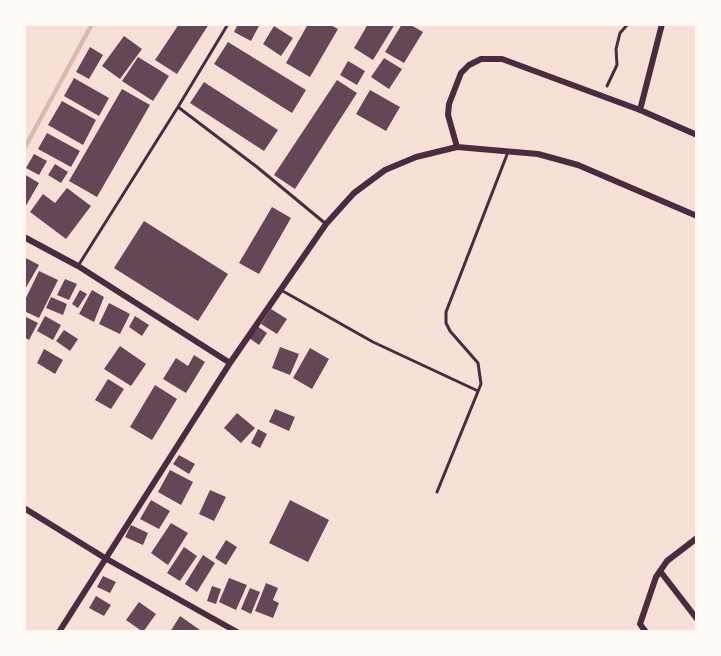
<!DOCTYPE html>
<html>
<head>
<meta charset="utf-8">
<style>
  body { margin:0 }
  #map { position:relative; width:721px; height:656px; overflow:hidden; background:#f7e1d7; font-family:"Space Grotesk",sans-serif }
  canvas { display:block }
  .frame { position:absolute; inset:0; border:26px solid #fffaf5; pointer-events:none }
</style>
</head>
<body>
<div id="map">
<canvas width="721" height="656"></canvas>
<div class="frame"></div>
</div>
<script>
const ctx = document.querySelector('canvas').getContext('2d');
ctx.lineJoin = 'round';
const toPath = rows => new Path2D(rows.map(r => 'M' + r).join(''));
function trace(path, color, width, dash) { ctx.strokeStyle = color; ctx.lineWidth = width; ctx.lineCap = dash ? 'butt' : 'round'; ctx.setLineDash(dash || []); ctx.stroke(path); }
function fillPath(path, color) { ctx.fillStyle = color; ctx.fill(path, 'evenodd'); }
const stream = toPath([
  [24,149,92,24]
]);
const building = toPath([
  [179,24,209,24,177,74,155,60],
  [238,24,260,24,251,41,234,32],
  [308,24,329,24,338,29,310,77,286,63],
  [368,24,395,24,373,60,354,48],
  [402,24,409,24,423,32,404,63,385,52],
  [274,26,293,38,281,56,263,44],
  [124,36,142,49,120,79,102,66],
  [228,42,306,90,292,113,214,64],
  [90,47,103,55,89,79,76,72],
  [138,57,169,76,153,101,122,81],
  [384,58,402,69,389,89,371,77],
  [348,61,365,71,357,85,340,75],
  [74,78,109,98,99,116,64,96],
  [337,80,357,93,295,189,274,175],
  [204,82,278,130,264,151,190,103],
  [122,89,150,105,97,197,69,181],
  [370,90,400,107,386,131,356,114],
  [62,101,96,120,83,145,48,125],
  [47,133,80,151,71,167,38,149],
  [34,154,47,161,39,175,26,168],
  [55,164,68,172,61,183,48,175],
  [24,174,39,183,24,209],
  [67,188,91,206,66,239,30,212,43,194,55,203],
  [272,207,291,218,259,274,239,263],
  [144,221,228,274,198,321,114,268],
  [24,257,39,265,24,291],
  [39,271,58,280,39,318,24,311,24,302],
  [65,279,77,284,69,300,57,295],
  [80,290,87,294,78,308,72,304],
  [92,290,104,297,94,322,79,314],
  [51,297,67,304,63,315,46,308],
  [109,303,130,314,120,334,99,324],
  [271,309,287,319,277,334,261,324],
  [24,316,38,323,29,340,24,337],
  [45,316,61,325,53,340,37,331],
  [135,316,149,325,142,336,129,327],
  [257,326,267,333,259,345,249,338],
  [64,330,78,339,70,351,56,341],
  [120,346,146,364,131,386,104,369],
  [280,347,299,354,290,375,272,368],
  [310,348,329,359,312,389,293,378],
  [44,349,63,360,55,374,37,363],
  [194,355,205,362,186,393,163,379,176,358,188,366],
  [108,379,124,389,111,409,95,400],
  [155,385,177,399,152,440,130,427],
  [275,409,295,417,289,431,269,422],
  [237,413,255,428,241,443,224,428],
  [258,429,267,434,260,448,251,443],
  [179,455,195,464,189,474,173,464],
  [170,470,193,482,181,505,158,492],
  [210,490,226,497,214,521,199,514],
  [151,500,170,511,159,529,140,519],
  [290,500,329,520,308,562,269,543],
  [171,523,188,533,168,565,151,553],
  [131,525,148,533,143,545,125,537],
  [226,540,237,547,226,565,215,558],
  [184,547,197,556,180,581,167,573],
  [203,555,215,563,197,592,185,584],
  [103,576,116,582,110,593,97,587],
  [229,578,247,585,236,610,219,602],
  [266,583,278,588,273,600,279,603,273,618,255,611],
  [212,586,221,589,216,604,207,601],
  [250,588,260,592,251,614,241,609],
  [96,596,111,605,104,616,89,608],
  [139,602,156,614,143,632,126,620],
  [180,616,200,630,199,632,170,632]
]);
const path = toPath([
  [607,86,617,65,616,49,620,33,628,24]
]);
const service = toPath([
  [178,107,228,24],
  [78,266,178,107,257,167,326,224],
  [281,290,373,342,478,391],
  [437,492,481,384,478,363,450,331,446,323,446,312,508,152]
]);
const minor = toPath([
  [640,110,662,24],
  [457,147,448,115,449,104,461,73,469,65,481,59,502,59,640,110,697,135],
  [24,237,78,266,230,363],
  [24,508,105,558,237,632],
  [660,571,697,619],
  [59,632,230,363,326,224,354,193,385,170,416,157,457,147,538,154,578,165,697,216],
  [646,632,640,624,656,577,667,561,697,538]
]);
trace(stream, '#dcb8b0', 4.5);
fillPath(building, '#644757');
trace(path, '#4a2c40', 3);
trace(service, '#4a2c40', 3);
trace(minor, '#4a2c40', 6);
</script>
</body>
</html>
